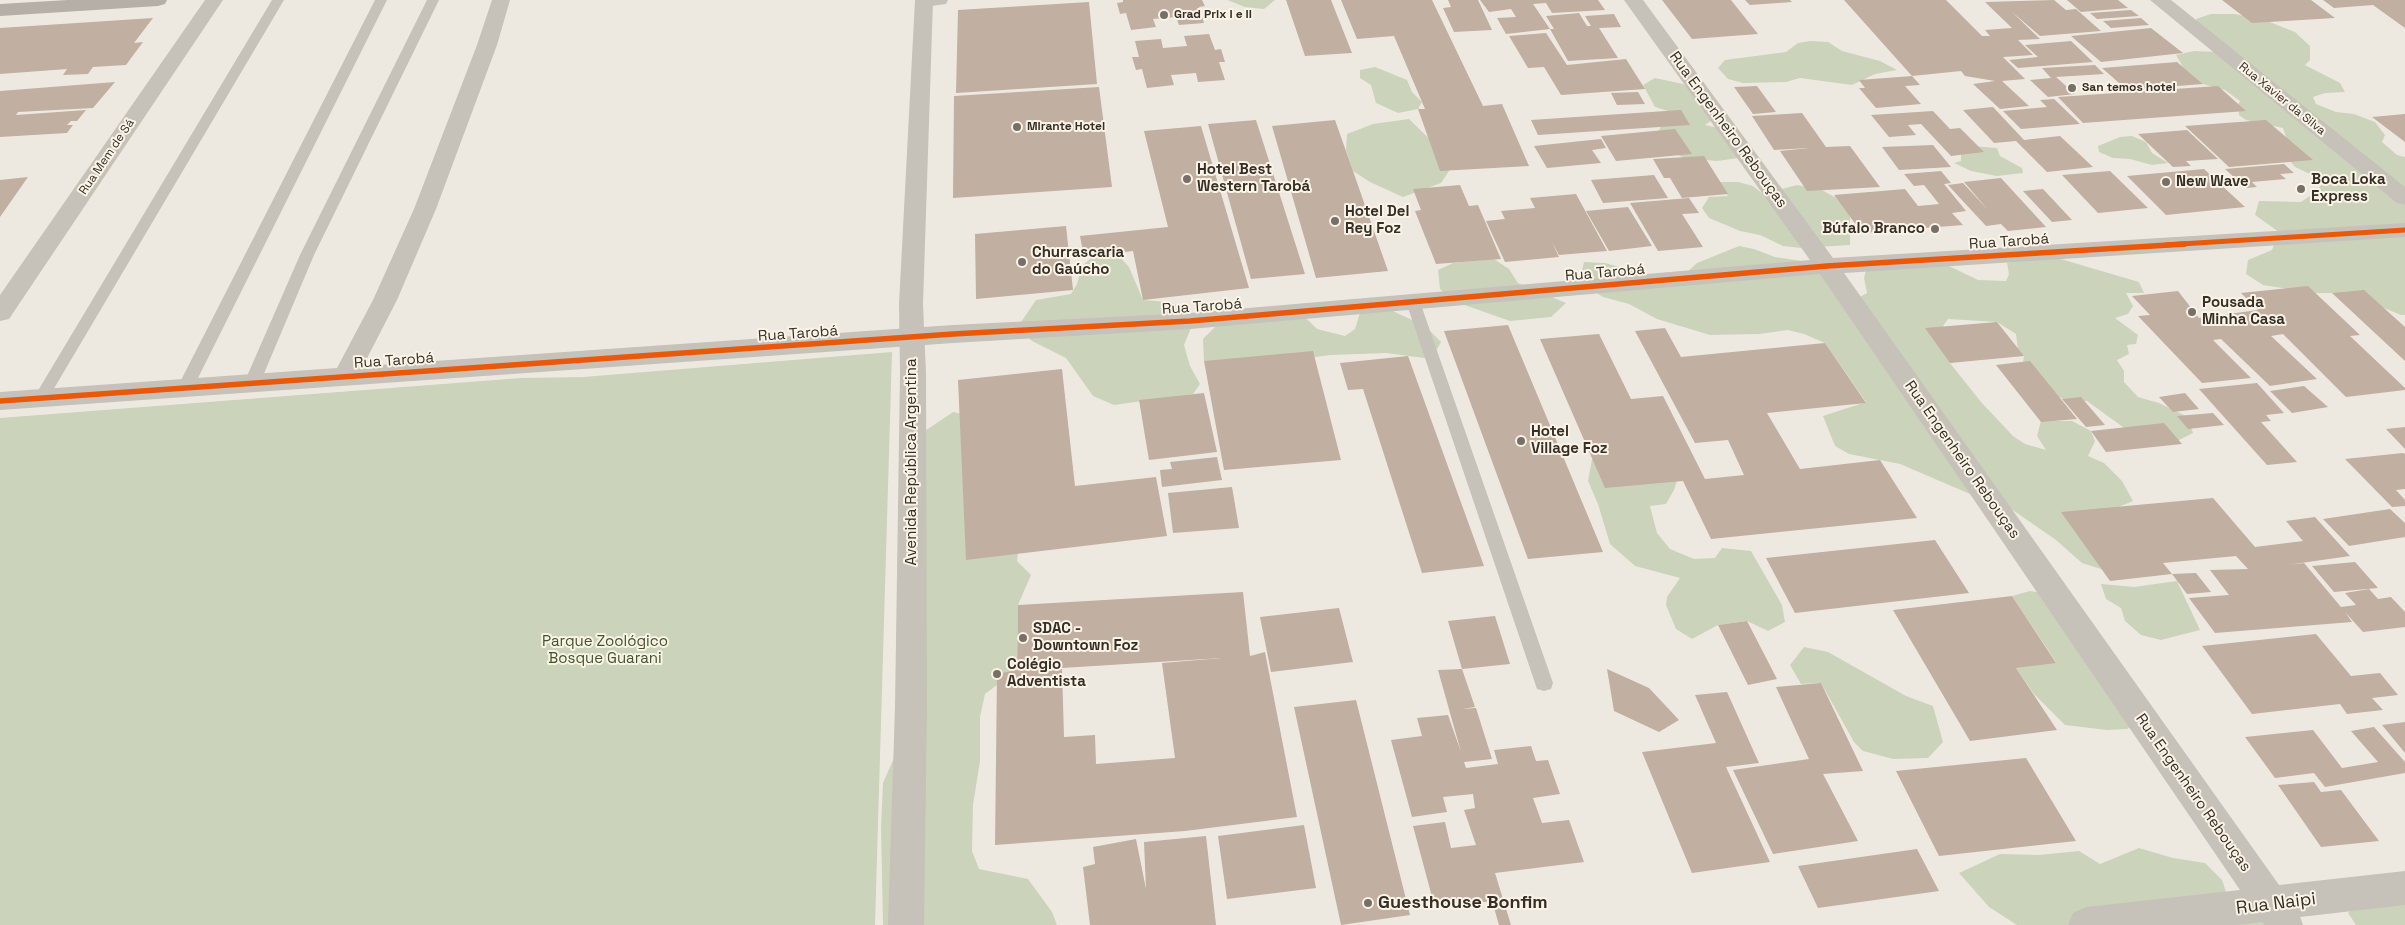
<!DOCTYPE html>
<html>
<head>
<meta charset="utf-8">
<style>
  body { margin:0 }
  canvas { display:block; background:#ede9e0 }
</style>
</head>
<body>
<canvas width="2405" height="925"></canvas>
<script>
const ctx = document.querySelector('canvas').getContext('2d');
ctx.lineJoin = 'round';
function fillPath(path, color) { ctx.fillStyle = color; ctx.fill(path, 'evenodd'); }
const toPath = rows => new Path2D(rows.map(r => 'M' + r).join(''));
function trace(path, color, width, dash) { ctx.strokeStyle = color; ctx.lineWidth = width; ctx.lineCap = dash ? 'butt' : 'round'; ctx.setLineDash(dash || []); ctx.stroke(path); }
function label(font, color, halo, rows, align = 'center') {
  ctx.font = font + ' "Space Grotesk",sans-serif'; ctx.lineWidth = 4; ctx.setLineDash([]); ctx.textBaseline = 'middle'; ctx.strokeStyle = halo; ctx.fillStyle = color; for (const [text, x, y, turn = 0] of rows) {
    ctx.save(); ctx.translate(x, y); ctx.rotate((+turn || 0) * Math.PI / 180); ctx.textAlign = isNaN(turn) ? turn : align; if (halo) ctx.strokeText(text, 0, 0); ctx.fillText(text, 0, 0); ctx.restore();
  }
}
const green = toPath([
  [1227,0,1275,0,1264,9,1245,7],
  [2211,14,2235,14,2267,21,2295,32,2310,46,2310,60,2305,65,2340,83,2345,92,2325,93,2313,97,2316,104,2336,112,2354,114,2375,122,2385,135,2382,142,2397,155,2405,157,2405,315,2401,315,2384,308,2332,293,2315,293,2263,285,2246,274,2248,260,2272,250,2279,232,2255,215,2259,201,2301,202,2314,193,2325,181,2295,167,2280,149,2287,140,2283,128,2246,120,2239,115,2238,105,2240,101,2225,90,2203,84,2183,67,2176,55,2194,51,2216,52,2199,29,2196,19],
  [1810,41,1828,42,1842,51,1880,61,1897,70,1875,74,1852,85,1800,78,1786,82,1743,83,1728,79,1718,68,1725,60,1786,52,1798,43],
  [1375,67,1407,80,1412,92,1422,102,1418,109,1398,113,1376,103,1371,85,1360,78,1360,70],
  [1655,78,1683,84,1698,95,1712,120,1705,125,1723,129,1739,158,1717,161,1684,158,1667,149,1655,139,1668,111,1655,107,1643,85],
  [1409,119,1442,151,1449,171,1441,183,1403,197,1370,182,1353,171,1346,150,1347,134,1373,124],
  [2132,136,2146,142,2152,153,2168,163,2152,165,2130,159,2113,158,2099,152,2098,146,2120,137],
  [1971,146,1997,148,2000,156,2022,168,2023,173,1997,176,1971,171,1954,163,1961,161,1961,155],
  [1720,182,1738,182,1753,186,1763,194,1797,185,1822,190,1836,198,1850,216,1850,245,1801,248,1783,246,1760,235,1740,231,1709,218,1702,208,1709,197,1728,196],
  [1739,246,1754,249,1775,257,1802,261,1856,299,1867,293,1864,278,1867,267,1949,266,1978,280,2006,281,2009,274,2007,263,2047,255,2139,282,2144,293,2126,293,2133,306,2128,314,2115,318,2138,335,2136,344,2127,345,2129,354,2117,360,2124,371,2124,382,2138,397,2159,403,2188,417,2193,433,2175,442,2138,438,2087,401,2067,401,2041,388,2023,362,2024,356,2018,350,2016,334,1997,322,1948,319,1943,326,1960,345,1952,352,1950,363,1981,402,2013,436,2025,444,2046,450,2037,436,2041,421,2072,421,2091,431,2095,441,2088,456,2104,463,2122,481,2133,501,2109,511,2126,577,2082,563,2056,540,2004,504,1970,494,1900,464,1849,454,1835,446,1823,416,1866,402,1825,343,1804,334,1788,330,1759,334,1710,335,1657,319,1629,304,1603,297,1582,284,1580,278,1584,262,1605,263,1656,277,1684,275,1697,263],
  [1093,256,1120,257,1129,267,1143,300,1169,302,1186,308,1191,328,1184,345,1190,366,1200,384,1193,394,1114,405,1093,396,1066,358,1032,341,1017,328,1036,300,1071,294,1077,284,1082,266],
  [1494,259,1509,269,1518,283,1566,303,1551,317,1510,321,1456,302,1440,289,1438,270,1453,263],
  [1382,306,1425,326,1441,342,1432,359,1386,353,1330,355,1223,370,1204,361,1203,339,1217,325,1302,314,1317,329,1345,336,1355,329,1360,313],
  [892,352,875,925,0,925,0,418,521,378,583,377],
  [953,412,994,421,1021,529,1017,561,1031,575,1018,605,1017,670,985,694,980,717,980,761,973,805,972,851,979,869,1028,879,1052,912,1057,925,883,925,881,828,883,783,912,717,913,439],
  [1608,441,1680,472,1674,490,1666,504,1650,506,1657,533,1670,549,1694,559,1715,558,1722,548,1751,551,1782,605,1785,622,1768,631,1747,621,1718,625,1692,639,1676,629,1666,605,1667,597,1680,578,1635,566,1610,544,1598,504,1588,481,1592,459],
  [2177,581,2200,630,2161,640,2141,635,2125,621,2121,608,2106,599,2101,584,2134,587],
  [2030,591,2049,594,2139,722,2127,729,2107,730,2065,725,2034,694,2016,668,2056,662,2012,596],
  [1804,647,1828,652,1906,696,1933,706,1943,742,1928,758,1893,759,1863,751,1854,742,1821,683,1801,684,1790,665],
  [2139,848,2173,858,2205,863,2222,880,2232,909,2261,921,2264,925,2017,925,1989,907,1959,873,2000,854,2039,855,2079,851,2100,864],
  [2405,894,2405,925,2356,925,2348,913,2365,899]
]);
const building = toPath([
  [1123,0,1202,0,1205,6,1199,7,1204,23,1179,25,1176,17,1153,19,1156,27,1131,30,1126,13,1120,14,1117,3,1123,2],
  [1286,0,1331,0,1352,53,1305,56],
  [1341,0,1432,0,1483,106,1502,104,1529,166,1440,171,1418,109,1425,109,1394,36,1357,39],
  [1448,0,1478,0,1492,30,1454,32,1443,8,1451,7],
  [1480,0,1598,0,1605,10,1552,13,1546,3,1533,4,1550,29,1506,34,1497,18,1516,17,1511,9,1489,12],
  [1662,0,1731,0,1758,34,1692,39],
  [1745,0,1790,0,1792,2,1750,5],
  [1844,0,1946,0,1982,36,1990,36,1985,30,2012,28,1985,2,2054,0,2066,10,2076,9,2101,31,2040,36,2011,11,2040,39,2018,40,2033,55,2003,57,2025,79,2002,81,2029,106,2000,109,1973,84,1995,81,1965,76,1961,71,1912,76],
  [2067,0,2118,0,2128,8,2081,12],
  [2222,0,2311,0,2335,18,2252,23],
  [2323,0,2405,0,2405,28,2373,5,2334,8],
  [1089,2,1097,84,956,93,958,10],
  [2131,10,2139,16,2097,19,2090,13],
  [1579,13,1587,26,1591,26,1585,16,1614,14,1621,27,1599,28,1618,58,1568,61,1550,29,1554,29,1546,16],
  [153,18,134,43,143,42,126,65,93,67,88,74,63,75,67,69,0,74,0,28],
  [2141,18,2149,25,2111,28,2103,21],
  [2151,28,2183,53,2101,62,2071,36],
  [1546,33,1567,65,1626,59,1645,89,1561,95,1544,67,1528,68,1509,36],
  [1209,34,1215,50,1221,49,1225,62,1219,62,1225,80,1198,82,1196,73,1171,75,1174,85,1147,88,1142,69,1136,70,1132,57,1139,57,1135,41,1161,39,1163,48,1187,46,1184,36],
  [2071,41,2093,62,2018,68,2009,60,2038,57,2025,45],
  [2177,62,2203,84,2127,90,2102,68],
  [2095,65,2104,74,2056,77,2075,94,2048,97,2030,80,2051,78,2042,68],
  [1912,76,1920,85,1905,86,1921,104,1876,108,1859,88,1865,88,1859,80],
  [115,82,93,108,18,112,16,115,86,110,77,121,71,121,67,125,73,125,67,133,0,137,0,91],
  [1757,86,1776,112,1753,114,1734,87],
  [2218,86,2246,111,2083,123,2058,97],
  [1099,87,1112,187,953,198,954,96],
  [1638,92,1645,104,1617,105,1611,93],
  [2054,99,2080,124,2021,129,2003,111,2047,107,2040,100],
  [1993,107,2024,140,2060,136,2093,167,2047,172,2016,141,1994,143,1963,110],
  [1681,110,1690,125,1538,135,1531,120],
  [1933,111,1950,129,1960,128,1984,152,1951,156,1921,124,1908,125,1916,135,1889,137,1871,115],
  [1802,113,1826,147,1850,146,1880,187,1807,191,1780,151,1809,148,1774,150,1752,116],
  [2405,114,2405,142,2372,117],
  [1256,120,1305,274,1251,279,1208,124],
  [1335,120,1353,171,1388,271,1316,278,1272,126],
  [2266,120,2313,160,2229,167,2185,126],
  [1201,126,1249,288,1143,300,1133,251,1084,257,1080,236,1168,227,1144,131],
  [1675,129,1692,154,1616,161,1601,136],
  [2187,130,2218,159,2186,161,2191,166,2173,167,2138,134],
  [1601,139,1606,148,1592,150,1601,163,1547,168,1534,146],
  [1933,145,1951,167,1899,170,1882,147],
  [1704,156,1728,194,1682,198,1670,178,1664,178,1653,159],
  [2284,164,2294,173,2280,174,2286,179,2252,182,2257,187,2246,188,2225,169],
  [2204,169,2245,207,2166,215,2127,176],
  [1941,171,1951,183,1944,184,1966,211,1952,213,1963,225,1862,233,1834,195,1905,189,1918,206,1939,204,1924,185,1914,186,1904,174],
  [2110,171,2148,208,2098,213,2062,175],
  [1654,175,1668,198,1603,203,1591,180],
  [28,177,0,217,0,180],
  [2001,178,2046,227,2008,231,2001,224,1986,226,1948,185,1963,183,1989,211,1964,182],
  [1460,185,1469,206,1478,205,1501,259,1436,264,1415,211,1421,210,1413,189],
  [2043,189,2072,220,2052,222,2023,191],
  [1576,194,1607,251,1559,255,1552,242,1559,257,1505,262,1486,221,1505,219,1501,211,1535,208,1530,198],
  [1689,198,1699,213,1682,214,1703,247,1658,251,1630,203],
  [1628,207,1652,246,1609,251,1586,211],
  [1066,226,1073,290,976,299,975,234],
  [2308,286,2360,335,2350,336,2405,388,2405,390,2346,397,2283,334,2271,336,2317,379,2270,386,2221,339,2213,340,2251,378,2202,383,2138,316,2150,315,2132,296,2178,291,2199,318,2258,310,2241,293],
  [2364,290,2405,327,2405,361,2332,293],
  [1997,322,2024,356,1950,363,1925,328],
  [1508,325,1603,552,1528,559,1444,331],
  [1665,328,1681,357,1825,343,1866,403,1767,413,1800,469,1880,460,1917,518,1711,539,1683,481,1605,488,1540,339,1599,334,1631,399,1663,396,1705,479,1744,475,1728,440,1695,443,1635,331],
  [1313,351,1341,460,1224,470,1204,361],
  [1408,356,1484,566,1422,573,1363,389,1348,390,1340,363],
  [2030,361,2060,398,2077,419,2041,422,1996,365],
  [1062,369,1075,486,1156,477,1167,536,966,560,958,380],
  [2257,383,2284,413,2266,415,2271,421,2261,422,2297,462,2267,465,2199,389],
  [2304,386,2328,407,2292,413,2270,391],
  [1204,393,1217,452,1149,460,1139,400],
  [2185,393,2199,409,2173,412,2159,397],
  [2081,397,2105,425,2086,427,2062,399],
  [2213,413,2224,425,2188,429,2177,416],
  [2164,423,2182,444,2106,452,2091,431],
  [2405,427,2405,449,2386,429],
  [2403,453,2405,454,2405,489,2396,490,2405,500,2405,506,2392,507,2345,459],
  [1217,457,1222,480,1162,487,1160,470,1172,469,1170,462],
  [1232,487,1239,528,1173,533,1168,493],
  [2213,498,2255,547,2303,541,2286,521,2315,517,2350,556,2287,565,2304,563,2341,607,2356,605,2345,593,2369,589,2378,599,2391,597,2405,612,2405,627,2363,632,2345,612,2352,622,2215,633,2189,598,2229,595,2210,570,2248,569,2236,556,2163,563,2172,574,2196,573,2211,592,2187,594,2172,574,2110,581,2061,512],
  [2390,509,2405,523,2405,537,2349,546,2323,519],
  [1935,540,1969,593,1795,613,1766,558],
  [2355,562,2378,588,2334,592,2312,566],
  [1243,592,1250,656,1265,652,1297,817,1185,831,995,845,997,674,1017,670,1018,605],
  [1222,658,1162,663,1175,758,1096,764,1095,735,1064,737,1062,669,1030,670],
  [2012,596,2056,663,2016,668,2057,730,1970,741,1893,610],
  [1339,608,1353,662,1271,672,1260,617],
  [1495,616,1510,664,1462,669,1448,621],
  [1747,621,1777,679,1748,685,1718,625],
  [2316,634,2351,676,2380,673,2398,695,2372,698,2383,710,2347,714,2340,704,2252,714,2202,646],
  [1462,669,1475,707,1462,709,1476,708,1492,759,1464,762,1466,768,1498,764,1494,750,1531,746,1536,761,1548,760,1560,794,1533,798,1542,823,1569,820,1584,862,1495,873,1511,925,1499,925,1492,901,1435,908,1413,826,1445,822,1451,848,1476,845,1464,810,1475,808,1473,794,1443,797,1447,812,1412,817,1391,740,1422,736,1417,718,1448,715,1461,752,1438,670],
  [1607,669,1649,688,1679,720,1659,732,1614,711],
  [1821,683,1863,771,1823,774,1858,841,1773,854,1733,770,1809,759,1776,687],
  [1727,692,1759,763,1726,767,1770,862,1692,873,1642,752,1716,743,1695,695],
  [1356,700,1410,915,1341,925,1294,707],
  [2405,722,2405,753,2382,725],
  [2374,727,2405,762,2405,773,2325,787,2314,773,2275,778,2245,737,2313,730,2342,768,2378,762,2351,731],
  [2026,758,2076,841,1939,856,1896,771],
  [2314,782,2321,792,2341,790,2379,841,2321,847,2278,785],
  [1304,825,1316,888,1227,899,1218,836],
  [1206,836,1216,925,1090,925,1083,867,1095,864,1093,847,1136,839,1146,889,1144,842],
  [1917,849,1939,891,1818,908,1798,866]
]);
const service = toPath([
  [272,0,284,0,46,402,36,402,33,398,36,394,272,0],
  [375,0,387,0,193,388,190,392,180,392,177,388,375,0],
  [427,0,439,0,314,255,260,383,257,387,252,388,247,387,244,383,300,255,427,0],
  [1413,297,1420,302,1553,683,1551,689,1544,691,1537,689,1535,683,1406,302,1413,297]
]);
const minor = toPath([
  [205,0,223,0,9,319,0,321,0,295,205,0],
  [492,0,510,0,497,45,436,209,397,300,363,366,953,325,1190,313,1810,260,1624,0,1643,0,1833,258,2405,223,2405,237,1844,273,2279,885,2405,871,2405,905,2300,917,2303,925,2264,925,2262,922,2236,925,2068,925,2073,913,2086,907,2240,890,1820,274,1190,329,953,343,0,410,0,392,337,368,373,300,414,209,477,45,492,0],
  [915,0,948,0,946,4,924,7,917,5,915,0],
  [2150,0,2171,0,2405,187,2405,205,2397,203,2150,0]
]);
const tertiary = toPath([
  [915,0,933,0,923,304,926,374,927,707,924,925,888,925,895,707,900,374,899,304,915,0]
]);
const primary = toPath([
  [68,0,167,0,165,4,158,6,0,16,0,4,68,0]
]);
const cyclewayFar1 = toPath([
  [2165,245,2405,230]
]);
const cycleway = toPath([
  [0,401,953,334,1190,321,1827,266,2185,244]
]);
const markers = [
  [1164,15,5,"#776f68"],
  [2072,88,5,"#776f68"],
  [1017,127,5,"#776f68"],
  [1187,179,5,"#776f68"],
  [2166,182,5,"#776f68"],
  [2301,189,5,"#776f68"],
  [1335,221,5,"#776f68"],
  [1935,229,5,"#776f68"],
  [1022,262,5,"#776f68"],
  [2192,312,5,"#776f68"],
  [1521,441,5,"#776f68"],
  [1023,638,5,"#776f68"],
  [997,674,5,"#776f68"],
  [1368,903,5,"#776f68"]
];
const farPoinames = [
  ["Grad Prix I e II",1174,15],
  ["San temos hotel",2082,88],
  ["Mirante Hotel",1027,127]
];
const farStreetnames = [
  ["Rua Xavier da Silva",2282,99,39],
  ["Rua Mem de Sá",107,157,-56]
];
const streetNames = [
  ["Rua Engenheiro Rebouças",1728,130,54],
  ["Rua Tarobá",2009,242,-4],
  ["Rua Tarobá",1605,273,-5],
  ["Rua Tarobá",1202,307,-4],
  ["Rua Tarobá",798,334,-4],
  ["Rua Tarobá",394,361,-4],
  ["Rua Engenheiro Rebouças",1962,460,55],
  ["Avenida República Argentina",912,462,-90],
  ["Rua Engenheiro Rebouças",2193,793,55]
];
const poiNames = [
  ["Hotel Best",1197,170],
  ["Western Tarobá",1197,187],
  ["Boca Loka",2311,180],
  ["Express",2311,197],
  ["New Wave",2176,182],
  ["Hotel Del",1345,212],
  ["Rey Foz",1345,229],
  ["Búfalo Branco",1925,229,"right"],
  ["Churrascaria",1032,253],
  ["do Gaúcho",1032,270],
  ["Pousada",2202,303],
  ["Minha Casa",2202,320],
  ["Hotel",1531,432],
  ["Village Foz",1531,449],
  ["SDAC -",1033,629],
  ["Downtown Foz",1033,646],
  ["Colégio",1007,665],
  ["Adventista",1007,682]
];
const parkNames = [
  ["Parque Zoológico",605,642],
  ["Bosque Guarani",605,659]
];
const nearPoinames = [
  ["Guesthouse Bonfim",1378,903]
];
const nearStreetnames = [
  ["Rua Naipi",2276,904,-7]
];
fillPath(green, '#cbd4ba');
fillPath(building, '#c1afa1');
fillPath(service, '#c6c1b9');
fillPath(minor, '#c6c1b9');
fillPath(tertiary, '#c6c1b9');
fillPath(primary, '#b5afa8');
trace(cyclewayFar1, '#e8590c', 5);
trace(cycleway, '#e8590c', 5.5);
for (const [x, y, r, color] of markers) { const dot = new Path2D(); dot.arc(x, y, r, 0, 2 * Math.PI); ctx.fillStyle = color; ctx.fill(dot); trace(dot, '#faf4e7', 2); }
label('bold 12px', '#372e27', '#faf4e7', farPoinames, 'left');
label('12px', '#372e27', '#faf4e7', farStreetnames);
label('15px', '#372e27', '#faf4e7', streetNames);
label('bold 15px', '#372e27', '#faf4e7', poiNames, 'left');
label('15px', '#40552b', '#faf4e7', parkNames);
label('bold 18px', '#372e27', '#faf4e7', nearPoinames, 'left');
label('18px', '#372e27', '#faf4e7', nearStreetnames);
</script>
</body>
</html>
